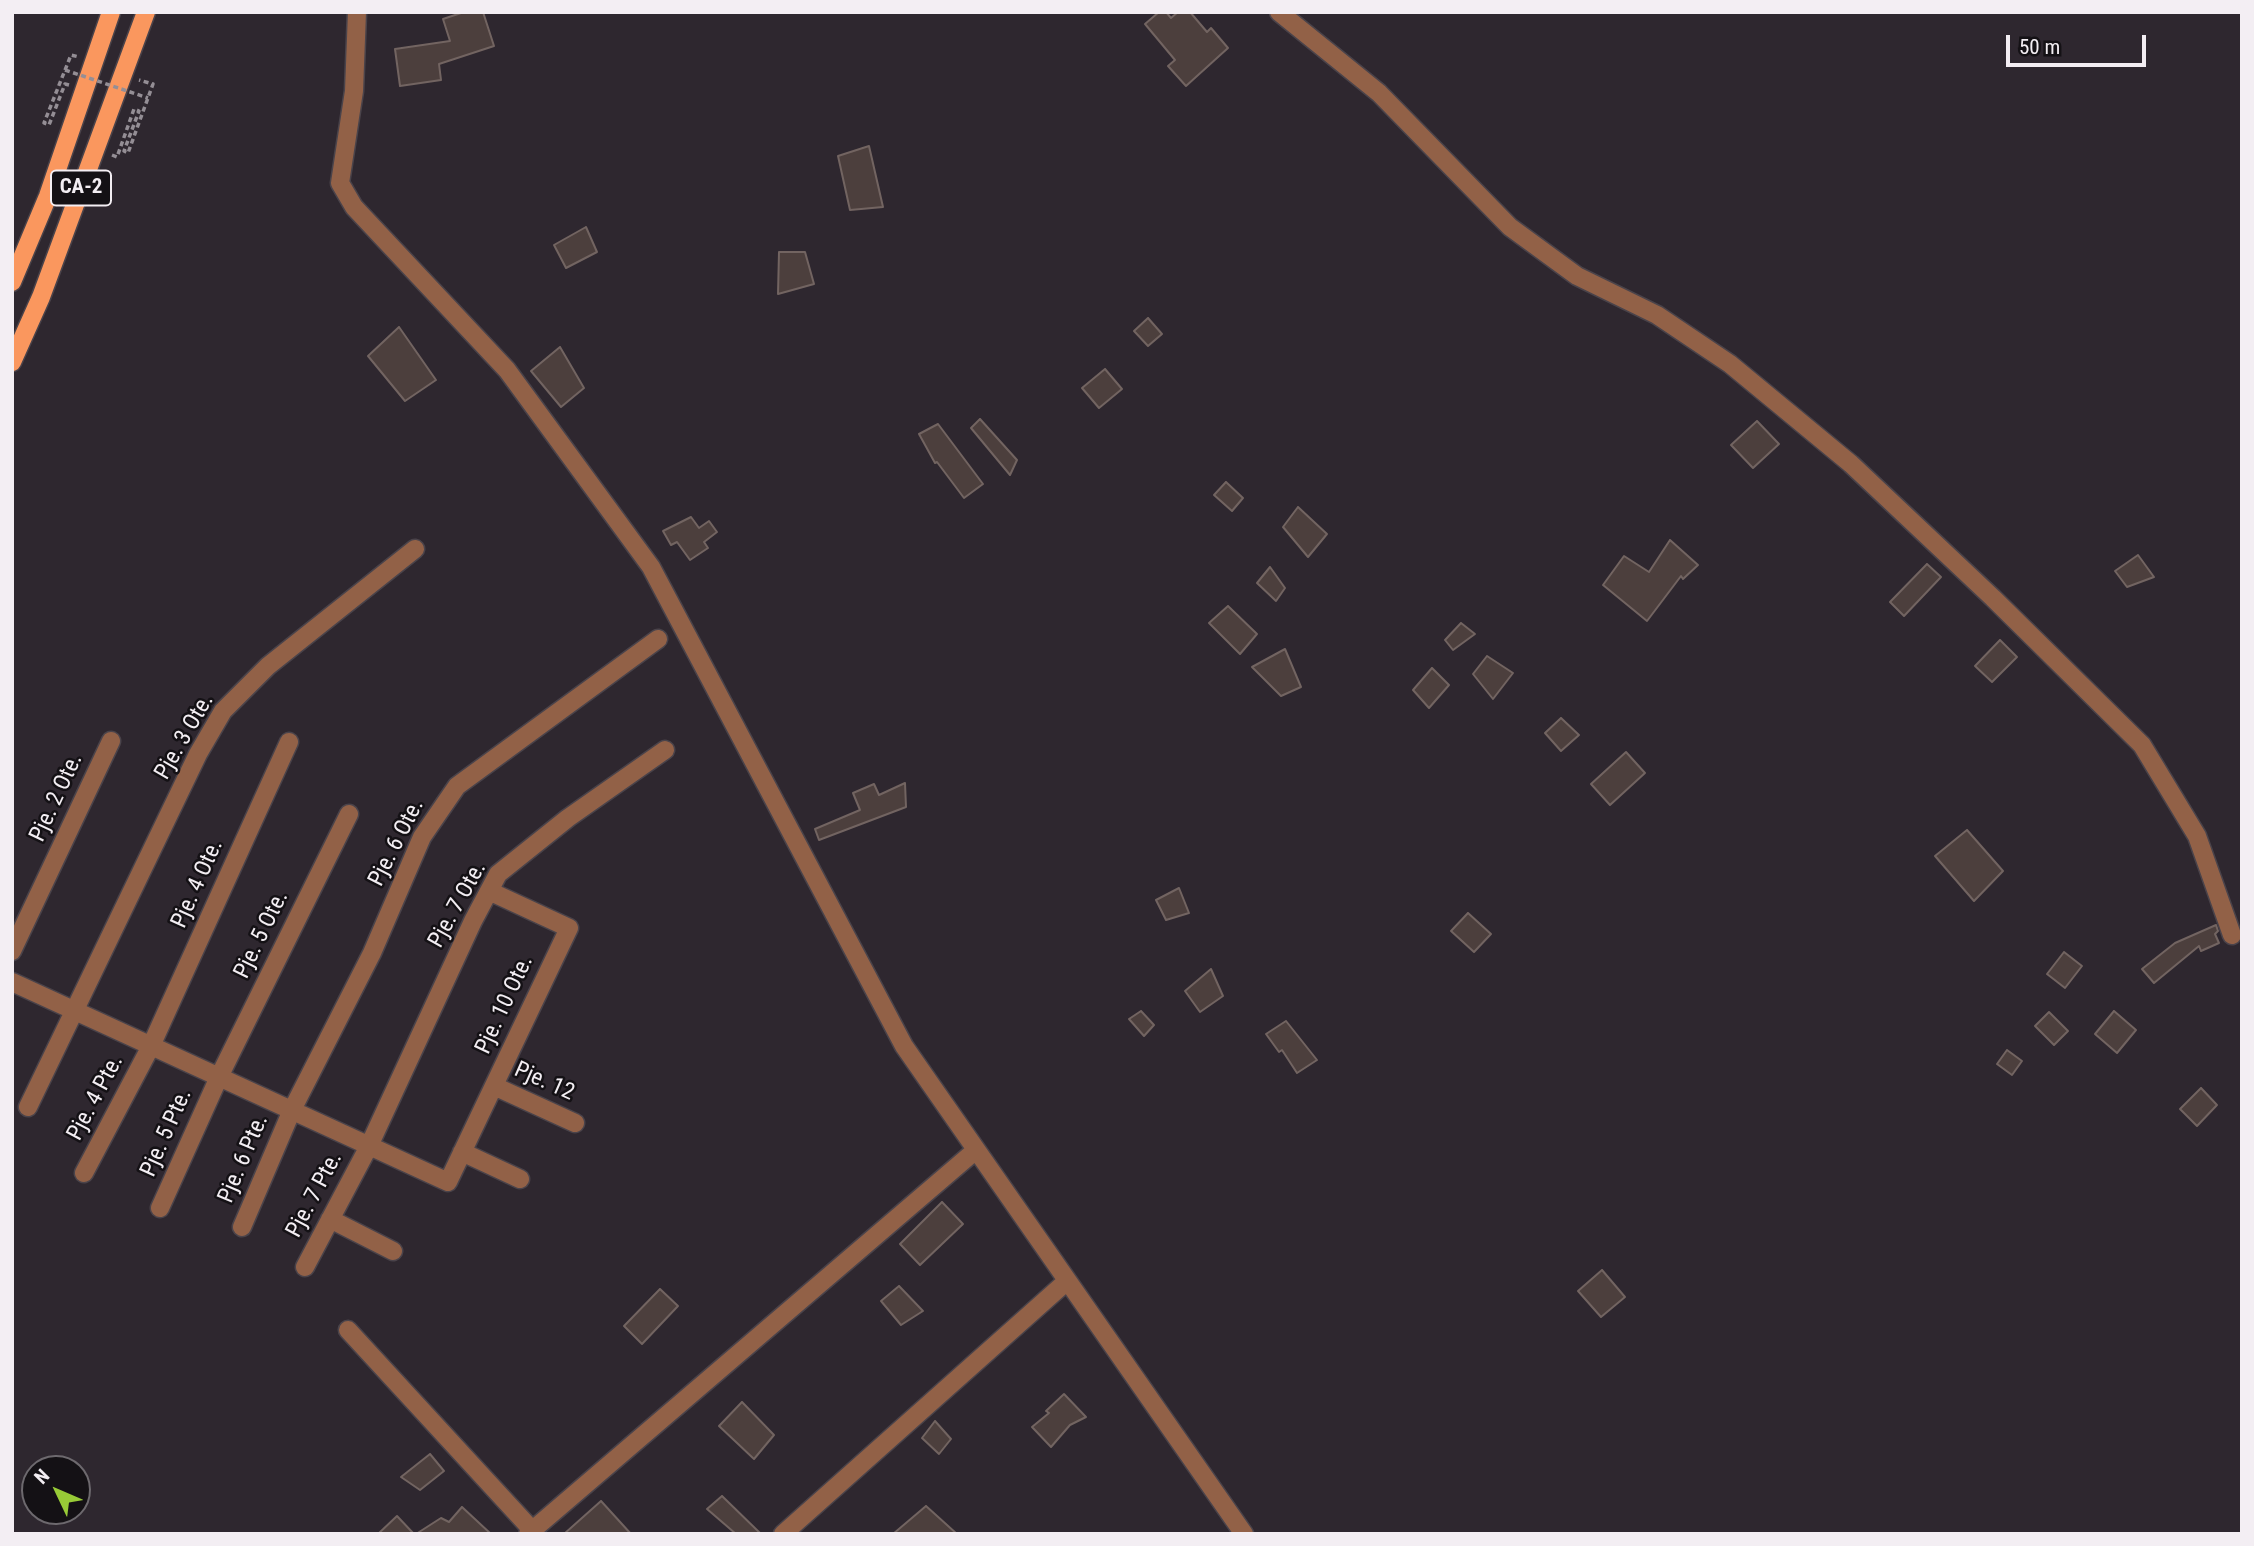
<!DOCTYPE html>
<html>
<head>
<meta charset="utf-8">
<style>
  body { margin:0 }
  #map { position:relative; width:2254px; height:1546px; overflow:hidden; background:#2e272f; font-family:"Roboto Condensed",sans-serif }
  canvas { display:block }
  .frame { position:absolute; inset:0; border:14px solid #f3eef3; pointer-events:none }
  .north { position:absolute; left:21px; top:1455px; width:70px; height:70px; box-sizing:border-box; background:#141115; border:2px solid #6d696e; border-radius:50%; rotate:314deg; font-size:19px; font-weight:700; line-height:28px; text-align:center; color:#f3eef3 }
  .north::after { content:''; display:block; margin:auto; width:24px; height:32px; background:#98cb37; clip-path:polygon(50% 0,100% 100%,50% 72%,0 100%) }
  .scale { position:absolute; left:2006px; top:35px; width:140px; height:32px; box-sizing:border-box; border:4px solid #f3eef3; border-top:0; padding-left:9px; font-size:21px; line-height:24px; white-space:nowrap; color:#f3eef3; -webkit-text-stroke:5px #141115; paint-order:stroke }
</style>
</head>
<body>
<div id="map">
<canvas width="2254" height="1546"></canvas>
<div class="frame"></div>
<div class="north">N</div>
<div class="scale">50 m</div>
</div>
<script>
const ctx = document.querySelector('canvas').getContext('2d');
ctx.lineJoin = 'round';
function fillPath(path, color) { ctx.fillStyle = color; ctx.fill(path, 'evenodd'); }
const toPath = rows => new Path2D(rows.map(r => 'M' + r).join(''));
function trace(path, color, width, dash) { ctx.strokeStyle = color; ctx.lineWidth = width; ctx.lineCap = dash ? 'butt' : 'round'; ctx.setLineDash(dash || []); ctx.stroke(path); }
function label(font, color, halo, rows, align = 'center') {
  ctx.font = font + ' "Roboto Condensed",sans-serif'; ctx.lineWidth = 5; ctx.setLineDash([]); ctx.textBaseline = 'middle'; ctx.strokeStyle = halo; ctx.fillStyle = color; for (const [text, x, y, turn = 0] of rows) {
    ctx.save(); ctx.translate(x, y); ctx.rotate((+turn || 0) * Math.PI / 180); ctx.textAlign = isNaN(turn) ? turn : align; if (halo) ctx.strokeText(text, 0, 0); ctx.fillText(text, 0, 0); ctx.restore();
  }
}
const building = toPath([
  [464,12,483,12,494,46,439,64,441,80,400,86,395,49,450,41,443,19,464,12],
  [1159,12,1166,12,1171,18,1178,12,1190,12,1207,32,1211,28,1228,48,1186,86,1168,66,1175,60,1145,24,1159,12],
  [869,146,883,207,850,210,838,156,869,146],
  [586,227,597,252,566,268,554,245,586,227],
  [779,252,805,252,814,284,778,294,779,252],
  [1148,318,1162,334,1148,346,1134,331,1148,318],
  [399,327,436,380,405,401,368,356,399,327],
  [560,347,584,388,561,407,531,371,560,347],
  [1105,369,1122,389,1099,408,1082,388,1105,369],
  [980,419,1017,460,1010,475,971,428,980,419],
  [1757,421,1779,444,1753,468,1731,445,1757,421],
  [938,424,983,484,964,498,937,462,935,463,919,434,938,424],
  [1226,482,1243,498,1232,511,1214,495,1226,482],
  [1298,507,1327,534,1308,557,1283,527,1298,507],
  [691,517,699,528,709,521,717,532,704,542,708,548,690,560,677,542,671,545,663,531,691,517],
  [1670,540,1698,565,1683,579,1681,576,1647,621,1603,585,1624,556,1649,572,1670,540],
  [2138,555,2154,577,2127,587,2115,571,2138,555],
  [1927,564,1941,577,1904,616,1890,602,1927,564],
  [1270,567,1285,588,1276,601,1257,583,1270,567],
  [1228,606,1257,634,1240,654,1209,623,1228,606],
  [1461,623,1475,634,1453,650,1445,640,1461,623],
  [2000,640,2017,657,1992,682,1975,666,2000,640],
  [1285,649,1301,687,1281,696,1252,667,1285,649],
  [1487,656,1513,673,1493,699,1473,674,1487,656],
  [1432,668,1449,685,1429,708,1413,690,1432,668],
  [1561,718,1579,735,1561,751,1545,733,1561,718],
  [1626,752,1645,773,1610,805,1591,784,1626,752],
  [905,783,906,807,819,840,815,829,860,810,853,793,874,784,879,795,905,783],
  [1967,830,2003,871,1974,901,1935,856,1967,830],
  [1179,888,1189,913,1166,920,1156,900,1179,888],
  [1468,913,1491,934,1474,952,1451,931,1468,913],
  [2216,925,2218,931,2215,934,2219,943,2201,951,2199,946,2154,983,2142,969,2175,943,2216,925],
  [2064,952,2082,966,2065,988,2047,974,2064,952],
  [1211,969,1223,996,1200,1012,1185,991,1211,969],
  [1141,1011,1154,1025,1144,1036,1129,1019,1141,1011],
  [2114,1011,2136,1030,2117,1053,2095,1034,2114,1011],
  [2049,1012,2068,1031,2054,1045,2035,1026,2049,1012],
  [1286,1021,1317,1060,1297,1073,1282,1050,1279,1052,1266,1034,1286,1021],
  [2007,1050,2022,1061,2012,1075,1997,1064,2007,1050],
  [2201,1088,2217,1105,2197,1126,2180,1109,2201,1088],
  [942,1202,963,1224,920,1265,900,1244,942,1202],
  [1602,1270,1625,1297,1601,1317,1578,1291,1602,1270],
  [899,1286,923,1311,901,1325,881,1301,899,1286],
  [660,1289,678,1306,642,1344,624,1326,660,1289],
  [1064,1394,1086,1417,1070,1425,1051,1447,1032,1427,1049,1413,1046,1411,1064,1394],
  [742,1402,774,1435,754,1459,719,1426,742,1402],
  [935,1421,951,1439,939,1454,922,1438,935,1421],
  [430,1454,444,1471,420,1490,401,1477,430,1454],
  [722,1496,761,1534,736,1534,707,1509,722,1496],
  [601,1501,631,1534,564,1534,601,1501],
  [926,1506,957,1534,893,1534,926,1506],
  [462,1507,491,1534,416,1534,441,1518,449,1522,462,1507],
  [397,1516,414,1534,378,1534,397,1516]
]);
const path = toPath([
  [69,85,65,84,49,125,44,123,71,55,79,57],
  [112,155,117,157,134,109,139,111,124,151,128,153,153,84,139,80]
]);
const minor = toPath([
  [357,12,354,91,340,183,354,207,507,370,651,567,904,1046,1244,1534],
  [1279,12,1379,93,1510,227,1577,276,1657,315,1730,364,1851,464,1993,598,2142,745,2197,836,2232,935],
  [12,951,111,741],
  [12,982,448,1182,569,928,489,891],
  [494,1086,575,1123],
  [28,1107,198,754,223,711,268,666,415,549],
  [462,1152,520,1179],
  [84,1173,151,1046,289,742],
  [160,1208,219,1077,349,814],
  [330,1219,393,1251],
  [242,1227,292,1110,372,953,422,837,457,786,658,639],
  [305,1267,369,1146,473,921,498,874,568,818,665,750],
  [348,1330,532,1530],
  [528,1534,976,1150],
  [783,1534,1067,1281]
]);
const primary = toPath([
  [12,282,48,196,111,12],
  [12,362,41,297,146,12]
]);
const pathBridge = toPath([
  [65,70,148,98]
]);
const shields = [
  [81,188,60]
];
const shieldNames = [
  ["CA-2",81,188]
];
const streetNames = [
  ["Pje. 3 Ote.",185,737,-60],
  ["Pje. 2 Ote.",57,798,-65],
  ["Pje. 6 Ote.",397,843,-63],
  ["Pje. 4 Ote.",198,884,-66],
  ["Pje. 7 Ote.",458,905,-61],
  ["Pje. 5 Ote.",262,935,-64],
  ["Pje. 10 Ote.",505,1005,-65],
  ["Pje. 12",544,1082,24],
  ["Pje. 4 Pte.",96,1098,-62],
  ["Pje. 5 Pte.",167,1133,-66],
  ["Pje. 6 Pte.",244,1159,-67],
  ["Pje. 7 Pte.",315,1195,-62]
];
fillPath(building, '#4c3f3d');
trace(building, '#726461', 2);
trace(minor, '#4a434a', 21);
trace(primary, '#4a434a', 21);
trace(path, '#948e95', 3.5, [5, 3.5]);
trace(minor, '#926147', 18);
trace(primary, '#fa975e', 18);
trace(pathBridge, '#948e95', 3.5, [5, 3.5]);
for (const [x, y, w] of shields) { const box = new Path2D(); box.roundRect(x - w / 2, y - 17.5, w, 35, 5); ctx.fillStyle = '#141115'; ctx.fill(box); trace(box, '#f3eef3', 2); }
label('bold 21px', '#f3eef3', null, shieldNames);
label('23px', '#f3eef3', '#141115', streetNames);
</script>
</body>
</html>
